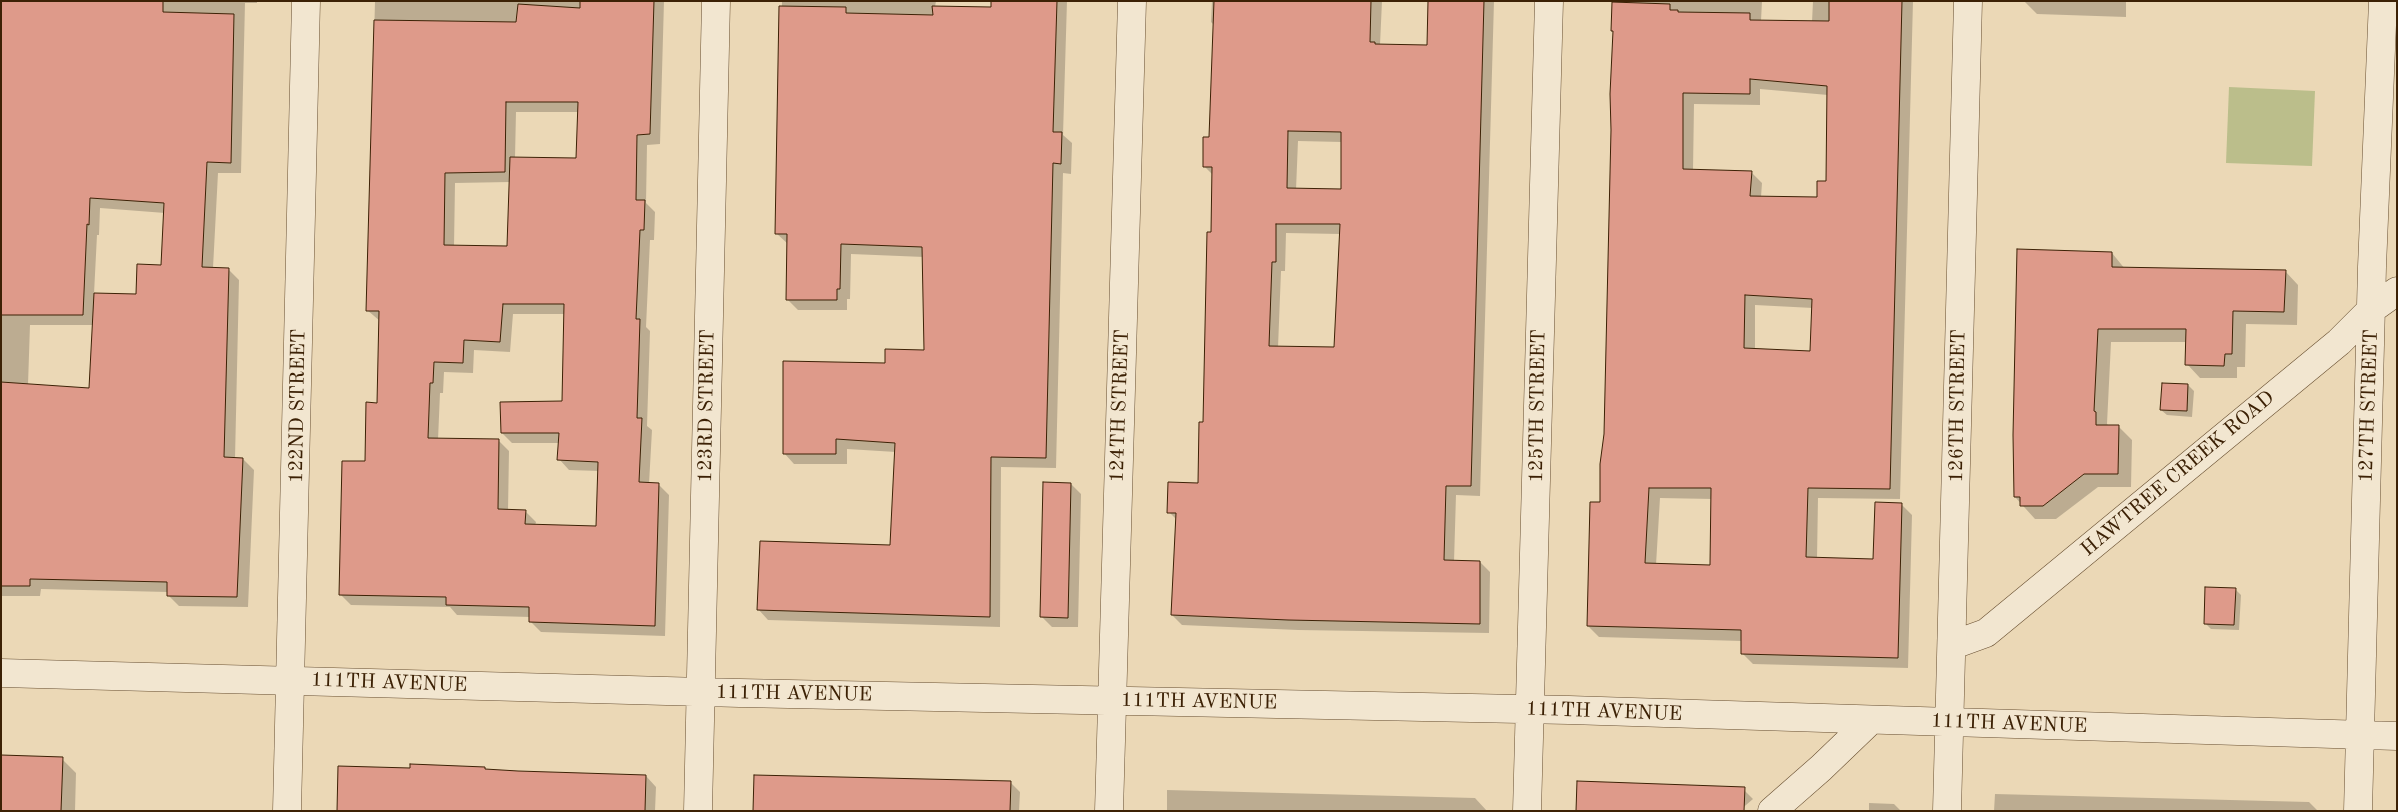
<!DOCTYPE html>
<html>
<head>
<meta charset="utf-8">
<style>
  body { margin:0 }
  #map { position:relative; width:2398px; height:812px; overflow:hidden; background:#ebd8b6; font-family:"Old Standard TT",serif }
  canvas { display:block }
  .frame { position:absolute; inset:0; border:2px solid #3c2105; pointer-events:none }
</style>
</head>
<body>
<div id="map">
<canvas width="2398" height="812"></canvas>
<div class="frame"></div>
</div>
<script>
const ctx = document.querySelector('canvas').getContext('2d');
ctx.lineJoin = 'round';
function fillPath(path, color) { ctx.fillStyle = color; ctx.fill(path, 'evenodd'); }
const toPath = rows => new Path2D(rows.map(r => 'M' + r).join(''));
function trace(path, color, width, dash) { ctx.strokeStyle = color; ctx.lineWidth = width; ctx.lineCap = dash ? 'butt' : 'round'; ctx.setLineDash(dash || []); ctx.stroke(path); }
function label(font, color, halo, rows, align = 'center') {
  ctx.font = font + ' "Old Standard TT",serif'; ctx.lineWidth = 4; ctx.setLineDash([]); ctx.textBaseline = 'middle'; ctx.strokeStyle = halo; ctx.fillStyle = color; for (const [text, x, y, turn = 0] of rows) {
    ctx.save(); ctx.translate(x, y); ctx.rotate((+turn || 0) * Math.PI / 180); ctx.textAlign = isNaN(turn) ? turn : align; if (halo) ctx.strokeText(text, 0, 0); ctx.fillText(text, 0, 0); ctx.restore();
  }
}
const green = toPath([
  [2229,87,2315,91,2312,166,2226,163]
]);
const shadow = toPath([
  [1,1,257,1,257,3,245,3,241,173,218,173,213,268,228,269,239,280,235,459,243,459,254,470,248,607,179,606,168,595,168,592,41,589,40,596,1,596],
  [100,208,165,213,162,266,138,295,94,294,97,235,99,235],
  [30,325,94,325,91,390,28,385],
  [375,1,664,1,660,144,647,145,646,203,655,212,654,240,650,240,646,327,650,331,647,426,652,430,649,484,658,484,669,495,665,636,541,632,530,621,530,617,457,615,450,607,351,605,341,595,378,404,380,321,367,310],
  [516,112,578,112,577,159,515,158],
  [510,182,508,248,454,247,455,183],
  [513,314,565,314,563,402,502,433,512,443,560,443,559,459,569,470,599,471,597,527,535,526,536,522,525,511,508,511,509,451,498,440,438,440,440,393,443,393,444,372,473,373,474,350,510,352],
  [782,1,936,1,935,7,992,8,993,1,1067,1,1063,135,1072,143,1071,174,1063,173,1056,468,1001,467,1000,627,768,620,758,609,892,546,896,452,847,449,847,464,794,464,784,453,886,365,926,352,924,257,851,254,850,299,847,299,847,310,798,310,787,299,788,244,776,233],
  [1212,1,1382,1,1380,45,1428,47,1430,1,1494,1,1480,496,1456,495,1454,562,1480,562,1490,572,1489,633,1298,630,1182,625,1172,615,1177,520,1169,512,1199,484,1204,423,1213,175,1204,166,1210,138,1214,25,1211,22],
  [1298,141,1342,142,1342,190,1296,190],
  [1286,233,1340,234,1335,348,1278,348,1281,271,1285,271],
  [1616,1,1762,1,1761,21,1812,22,1813,1,1913,1,1900,499,1818,498,1817,559,1874,560,1901,504,1912,515,1908,668,1753,664,1742,653,1742,641,1599,637,1588,626,1602,503,1605,434,1615,33,1612,31],
  [1760,89,1828,95,1827,182,1818,198,1761,197,1762,183,1751,172,1693,171,1694,104,1760,105],
  [1755,305,1813,308,1812,352,1755,350],
  [1660,498,1712,499,1712,566,1656,565],
  [2024,1,2126,1,2126,17,2037,14],
  [2112,253,2125,269,2285,271,2298,285,2297,325,2246,324,2245,367,2237,367,2237,378,2200,378,2187,364,2187,342,2111,342,2107,424,2109,426,2118,426,2132,440,2131,487,2098,487,2056,519,2035,519,2015,497],
  [2188,385,2194,391,2192,417,2167,415,2161,410],
  [1071,484,1081,494,1078,627,1052,627,1042,617],
  [2235,589,2241,595,2239,630,2211,629,2205,623],
  [62,759,76,773,75,811,1,811],
  [485,768,487,771,646,776,656,787,655,811,338,811,411,769],
  [1010,782,1020,792,1019,811,755,811],
  [1742,788,1753,799,1739,811],
  [1167,790,1475,798,1487,811,1167,811],
  [1995,794,2309,802,2318,811,1994,811],
  [1869,803,1894,804,1901,811,1869,811]
]);
const building = toPath([
  [1,1,163,1,163,12,234,14,231,163,207,162,202,267,229,268,224,457,243,458,237,597,167,596,167,582,30,579,30,586,1,586,1,382,89,388,94,293,136,294,137,264,161,265,164,203,90,198,89,225,87,224,83,315,1,315,1,1],
  [580,1,654,1,650,134,637,135,636,200,645,200,644,230,640,230,636,319,640,319,637,418,642,418,639,482,659,483,655,626,529,622,529,607,446,605,446,597,339,595,342,461,365,461,366,402,377,403,379,311,366,311,374,20,516,22,518,4,580,8,580,1],
  [506,102,578,102,576,158,510,157,507,246,444,245,445,173,505,172,506,102],
  [503,304,564,304,562,401,500,402,501,433,559,433,557,460,598,462,596,526,525,524,526,510,498,509,499,439,428,438,430,383,433,383,434,362,463,363,464,340,500,342,503,304],
  [991,1,1057,1,1053,132,1062,132,1061,164,1053,163,1046,458,991,457,990,617,757,610,760,541,890,545,895,443,836,439,836,454,783,454,783,361,885,363,885,349,924,350,922,247,841,244,840,289,837,289,837,300,786,300,787,234,775,234,779,6,846,7,846,13,933,15,932,6,991,7,991,1],
  [1214,1,1371,1,1370,42,1375,42,1375,44,1427,45,1428,1,1484,1,1471,486,1446,486,1444,560,1480,561,1480,624,1288,620,1171,615,1176,513,1167,513,1168,482,1198,483,1199,422,1203,422,1207,232,1211,232,1212,167,1203,167,1203,137,1209,137,1214,1],
  [1288,131,1341,132,1341,189,1287,188,1288,131],
  [1276,224,1340,224,1334,347,1269,346,1272,262,1276,262,1276,224],
  [1829,1,1902,1,1890,489,1808,488,1806,557,1873,559,1875,502,1902,503,1898,658,1741,654,1741,630,1587,626,1590,502,1600,502,1600,464,1604,434,1611,130,1610,94,1613,31,1611,31,1612,2,1670,4,1670,10,1678,10,1678,12,1750,13,1750,20,1829,21,1829,1],
  [1750,79,1827,86,1826,181,1817,181,1817,197,1750,196,1752,171,1683,169,1683,93,1750,94,1750,79],
  [1745,295,1812,299,1810,351,1744,348,1745,295],
  [1649,488,1711,488,1710,565,1645,563,1649,488],
  [2017,249,2112,252,2112,267,2286,270,2284,312,2233,311,2232,354,2225,354,2224,366,2185,365,2186,329,2098,329,2094,411,2096,412,2096,425,2119,425,2118,474,2084,474,2043,506,2020,506,2020,497,2014,497,2013,435,2017,249],
  [2162,383,2188,384,2187,411,2160,410,2162,383],
  [1043,482,1071,483,1068,618,1040,617,1043,482],
  [2205,587,2236,588,2234,625,2204,624,2205,587],
  [1,755,63,757,61,811,1,811,1,755],
  [410,764,485,767,485,769,518,771,646,775,645,811,337,811,338,766,410,768,410,764],
  [754,775,1011,781,1010,811,753,811,754,775],
  [1577,781,1745,787,1744,811,1576,811,1577,781]
]);
const minor = toPath([
  [1953,645,1986,633,2339,342,2372,309,2397,291],
  [1,673,740,693,1569,710,2397,736],
  [287,811,306,1],
  [698,811,716,1],
  [1109,811,1132,1],
  [1527,811,1549,1],
  [1772,811,1821,768,1871,720],
  [1947,811,1968,1],
  [2358,811,2372,267,2383,1]
]);
const streetNames = [
  ["122ND STREET",298,406,-89],
  ["123RD STREET",707,406,-89],
  ["124TH STREET",1120,406,-88],
  ["125TH STREET",1538,406,-89],
  ["126TH STREET",1958,406,-89],
  ["127TH STREET",2369,406,-88],
  ["HAWTREE CREEK ROAD",2178,474,-40],
  ["111TH AVENUE",389,683,2],
  ["111TH AVENUE",794,694,1],
  ["111TH AVENUE",1199,702,1],
  ["111TH AVENUE",1604,712,2],
  ["111TH AVENUE",2009,724,2]
];
fillPath(green, '#bbbe8b');
fillPath(shadow, '#0003');
fillPath(building, '#de9a8a');
trace(building, '#3c2105', 1);
trace(minor, '#684f31', 29);
trace(minor, '#f2e6d0', 28);
label('20px', '#3c2105', '#f2e6d0', streetNames);
</script>
</body>
</html>
